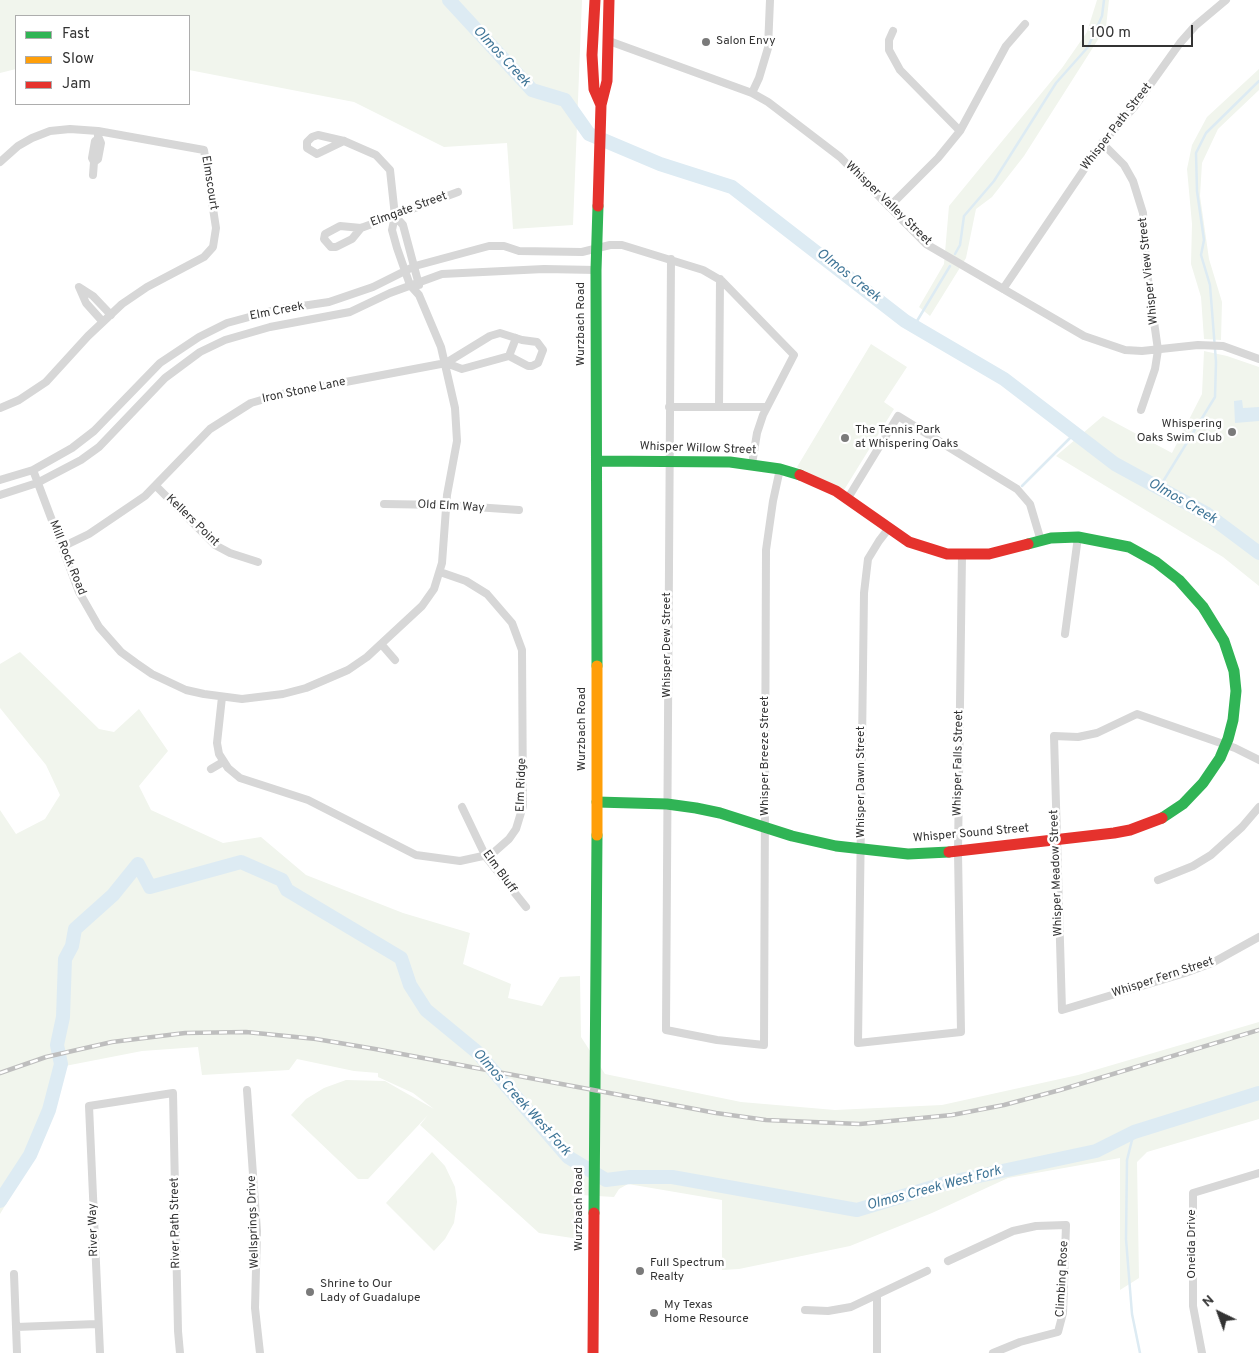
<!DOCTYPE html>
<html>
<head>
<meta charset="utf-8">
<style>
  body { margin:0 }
  #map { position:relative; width:1259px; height:1353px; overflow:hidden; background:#fff; font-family:Overpass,sans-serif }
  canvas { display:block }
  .legend { position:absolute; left:15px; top:15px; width:175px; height:90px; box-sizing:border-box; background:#fff; border:1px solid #adadad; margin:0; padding:6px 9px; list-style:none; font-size:15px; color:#333 }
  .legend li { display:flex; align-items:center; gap:10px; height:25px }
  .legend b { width:25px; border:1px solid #adadad }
  .north { position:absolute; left:1194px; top:1288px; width:50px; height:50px; -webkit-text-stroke:4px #fff; paint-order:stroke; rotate:318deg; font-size:14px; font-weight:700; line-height:20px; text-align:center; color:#333 }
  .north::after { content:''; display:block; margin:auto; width:18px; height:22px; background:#333; clip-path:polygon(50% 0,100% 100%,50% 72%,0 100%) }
  .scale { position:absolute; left:1082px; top:25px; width:111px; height:22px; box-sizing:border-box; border:2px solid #333; border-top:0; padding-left:6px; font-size:15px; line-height:18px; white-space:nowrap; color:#333; -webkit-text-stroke:4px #fff; paint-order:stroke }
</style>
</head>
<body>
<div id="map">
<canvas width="1259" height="1353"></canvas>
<ul class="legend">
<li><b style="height:6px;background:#30b455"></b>Fast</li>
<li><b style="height:6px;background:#ff9f0a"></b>Slow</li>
<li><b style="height:6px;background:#e5322d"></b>Jam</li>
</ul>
<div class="north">N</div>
<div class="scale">100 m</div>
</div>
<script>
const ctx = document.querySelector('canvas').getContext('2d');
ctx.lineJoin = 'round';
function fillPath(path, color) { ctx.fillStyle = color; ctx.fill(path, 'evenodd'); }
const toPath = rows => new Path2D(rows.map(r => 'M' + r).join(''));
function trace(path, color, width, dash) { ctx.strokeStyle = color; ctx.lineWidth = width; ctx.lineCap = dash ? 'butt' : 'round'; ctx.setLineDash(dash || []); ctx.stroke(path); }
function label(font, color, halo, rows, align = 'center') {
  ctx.font = font + ' Overpass,sans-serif'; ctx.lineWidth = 5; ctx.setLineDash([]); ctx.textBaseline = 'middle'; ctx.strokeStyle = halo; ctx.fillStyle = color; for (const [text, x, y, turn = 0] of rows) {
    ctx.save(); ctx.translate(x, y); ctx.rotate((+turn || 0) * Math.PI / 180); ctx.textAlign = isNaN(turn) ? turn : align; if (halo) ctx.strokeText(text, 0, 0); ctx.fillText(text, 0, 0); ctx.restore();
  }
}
const green = toPath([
  [0,0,582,0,573,225,513,229,507,143,444,147,354,102,189,70,189,16,16,16,16,69,0,73],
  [1097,0,1109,0,1106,27,1024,156,992,197,976,209,966,258,930,316,919,307,944,264,949,206,1062,68,1087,32],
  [1259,69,1259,90,1218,129,1202,163,1200,196,1209,259,1222,302,1221,340,1204,339,1201,297,1191,264,1192,224,1187,169,1192,145,1207,117],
  [871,344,907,367,884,402,894,409,844,490,797,467],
  [1204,351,1227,356,1259,367,1259,586,1223,557,1056,456,1103,416,1172,453,1202,394],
  [20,652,99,729,114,732,139,709,168,751,139,786,151,810,223,843,261,837,306,875,403,913,470,933,463,964,511,984,508,998,542,1006,560,977,580,976,581,1037,605,1074,741,1102,835,1110,942,1105,1078,1075,1259,1022,1259,1119,1147,1152,1137,1162,1139,1278,1120,1290,1120,1158,1008,1178,932,1213,850,1246,739,1269,722,1270,722,1200,628,1184,619,1189,614,1197,580,1195,579,1239,539,1233,420,1125,428,1115,368,1179,358,1179,291,1115,306,1099,324,1088,346,1080,385,1081,434,1109,413,1093,378,1077,378,1073,354,1071,297,1059,289,1070,202,1075,198,1047,142,1051,65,1066,58,1082,49,1121,32,1161,0,1214,0,810,16,834,45,819,60,795,46,765,0,708,0,664],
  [432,1152,445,1166,455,1187,457,1202,454,1223,445,1239,434,1251,386,1203]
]);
const water = toPath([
  [1242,400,1243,408,1259,407,1259,421,1235,423,1234,401]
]);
const stream = toPath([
  [955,254,960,245,964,216,994,181,1056,83,1088,47,1102,16,1104,0],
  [914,326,950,266],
  [1022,486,1075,433],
  [1159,488,1215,397,1216,362,1210,285,1201,255,1204,240,1197,191,1196,153,1206,133,1259,81],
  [1134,1132,1127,1160,1126,1239,1132,1314,1140,1353]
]);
const river = toPath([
  [449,0,532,90,565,100,589,134,660,164,732,187,905,321,1004,379,1115,464,1207,514,1259,553],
  [0,1201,30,1155,49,1110,61,1064,57,1045,63,1017,65,959,72,946,75,929,113,895,138,864,150,887,241,862,282,880,287,890,401,958,410,985,426,1010,477,1052,568,1157,606,1180,630,1177,672,1177,857,1210,946,1183,1096,1151,1134,1132,1259,1093]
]);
const street = toPath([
  [893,31,889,40,889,50,900,70,960,131],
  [609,41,752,93,768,102,840,157,926,244,1084,336,1125,350,1142,351,1198,345,1223,346,1259,359],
  [752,93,759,78,768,48,770,0],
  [1102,143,1124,165,1133,181,1143,213,1146,265,1158,350,1155,369,1141,410],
  [0,162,18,146,32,138,50,131,70,129,98,131,204,150,216,228,213,247,204,257,147,287,122,304,88,336,46,382,19,400,0,408],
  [94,162,98,159,101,143,98,136],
  [93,175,94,162,92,158,95,141,98,139],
  [889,207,938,158,960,131,1006,46,1025,24],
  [395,216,403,225,419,285],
  [361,228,352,239,336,247,331,247,324,239,325,234,340,226,361,228,458,192],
  [671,259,666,1030,717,1040,764,1045,766,550,773,501,780,469],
  [1003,289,1102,143,1135,106,1180,43,1195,26,1226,0],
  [103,322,86,303,79,287,93,296,111,315],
  [509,356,516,338],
  [669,407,767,407],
  [719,407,720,279],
  [33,470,79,592,99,627,121,652,136,663,152,674,186,690,204,694,242,699,283,694,306,688,348,670,367,657,422,606,434,589,442,563,447,495,457,441,455,408,441,347,419,295,410,285,397,248,392,230,395,216,390,170,376,155,344,141,318,135,312,137,307,142,307,148,317,154,344,141],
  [0,480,33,470,72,448,94,431,160,363,199,337,227,323,275,310,329,302,373,287,415,266,489,246,504,246,519,251,582,252,610,245,622,245,703,270,722,281,794,355,763,415,757,433,752,464],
  [156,486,215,545,230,553,258,562],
  [0,495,37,483,81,460,99,447,165,378,200,352,225,340,270,327,350,312,390,293,442,274,544,269,596,270],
  [848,498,898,416,1017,489,1030,504,1041,541],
  [384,504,446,505,519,510],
  [889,528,879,541,868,559,864,593,858,1043,961,1032,958,852,962,555],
  [62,547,89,534,145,496,210,429,251,403,282,394,446,363,490,336,500,333,522,340,537,342,543,350,538,363,532,366,528,366,509,356,462,369,446,363],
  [1065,634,1078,537],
  [382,645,395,660],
  [222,697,217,743,219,754,228,768,240,778,308,800,416,855,460,861,492,854,509,839,516,829,523,806,522,650,512,623,487,594,466,581,440,572],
  [1259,760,1235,748,1137,714,1097,733,1078,737,1054,736,1062,1010,1185,973,1212,963,1259,937],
  [211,769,223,762],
  [462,807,486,857,526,907],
  [1158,880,1193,866,1211,855,1242,827,1259,807],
  [247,1090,257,1231,255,1308,260,1353],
  [948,1261,1013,1231,1036,1226,1066,1225,1063,1313,1058,1332,1020,1342,993,1353],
  [14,1274,17,1353],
  [805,1310,828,1311,851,1307,927,1271],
  [16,1327,97,1324],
  [100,1353,89,1106,173,1093,178,1331,180,1353],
  [877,1353,877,1295],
  [1202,1353,1193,1306,1193,1193,1259,1173]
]);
const fast = toPath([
  [597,461,730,462,780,469,800,475],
  [1028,544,1051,538,1078,537,1129,547,1156,562,1179,580,1203,607,1224,641,1234,671,1236,691,1233,720,1228,739,1220,758,1203,783,1183,804,1162,818],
  [597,666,596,270,598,206],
  [597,802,667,804,696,808,720,813,792,836,836,846,908,854,949,852],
  [594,1213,597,835]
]);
const slow = toPath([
  [597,666,597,835]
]);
const jam = toPath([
  [595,0,592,55,594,89,601,105],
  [598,206,601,105,607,81,609,0],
  [800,475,836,491,909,542,947,554,989,554,1028,544],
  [949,852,1114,833,1130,830,1162,818],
  [593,1353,594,1213]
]);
const rail = toPath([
  [0,1073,46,1057,112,1042,185,1033,246,1032,316,1039,375,1049,716,1113,766,1120,860,1124,952,1115,1004,1105,1060,1090,1259,1030]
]);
const markers = [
  [706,42,5,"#7a7a7a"],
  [1232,432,5,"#7a7a7a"],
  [845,438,5,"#7a7a7a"],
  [640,1271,5,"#7a7a7a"],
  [310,1292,5,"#7a7a7a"],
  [654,1313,5,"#7a7a7a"]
];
const poiNames = [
  ["Salon Envy",716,42],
  ["Whispering",1222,425,"right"],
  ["Oaks Swim Club",1222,439,"right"],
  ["The Tennis Park",855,431],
  ["at Whispering Oaks",855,445],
  ["Full Spectrum",650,1264],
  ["Realty",650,1278],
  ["Shrine to Our",320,1285],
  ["Lady of Guadalupe",320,1299],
  ["My Texas",664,1306],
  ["Home Resource",664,1320]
];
const streetNames = [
  ["Whisper Path Street",1117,127,-52],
  ["Elmscourt",209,183,81],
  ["Whisper Valley Street",888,204,44],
  ["Elmgate Street",409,210,-20],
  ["Whisper View Street",1149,271,-96],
  ["Elm Creek",277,312,-11],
  ["Wurzbach Road",582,324,-90],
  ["Iron Stone Lane",304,391,-12],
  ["Whisper Willow Street",698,449,2],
  ["Old Elm Way",451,507,3],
  ["Kellers Point",192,521,44],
  ["Mill Rock Road",67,558,68],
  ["Whisper Dew Street",668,645,-90],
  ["Wurzbach Road",583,729,-90],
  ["Whisper Breeze Street",766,756,-90],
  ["Whisper Falls Street",959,763,-89],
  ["Whisper Dawn Street",862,782,-90],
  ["Elm Ridge",522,785,-88],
  ["Whisper Sound Street",971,834,-5],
  ["Elm Bluff",499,872,54],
  ["Whisper Meadow Street",1057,873,-92],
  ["Whisper Fern Street",1163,978,-18],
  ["Wurzbach Road",580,1209,-90],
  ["Wellsprings Drive",254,1222,-92],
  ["River Path Street",176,1223,-91],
  ["River Way",94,1230,-92],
  ["Oneida Drive",1193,1244,-90],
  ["Climbing Rose",1063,1279,-87]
];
const waterNames = [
  ["Olmos Creek",501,57,47],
  ["Olmos Creek",848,276,38],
  ["Olmos Creek",1182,502,30],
  ["Olmos Creek West Fork",521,1103,48],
  ["Olmos Creek West Fork",934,1189,-15]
];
fillPath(green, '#f1f5ed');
fillPath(water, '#ddebf3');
trace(stream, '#ddebf3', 2.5);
trace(river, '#ddebf3', 14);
trace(street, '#d7d7d7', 8);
trace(fast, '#30b455', 11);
trace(slow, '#ff9f0a', 11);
trace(jam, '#e5322d', 11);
trace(rail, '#bebebe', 4.5);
trace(rail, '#fff', 2.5, [8]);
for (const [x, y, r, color] of markers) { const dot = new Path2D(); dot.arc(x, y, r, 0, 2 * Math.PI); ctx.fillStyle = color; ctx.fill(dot); trace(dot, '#fff', 2); }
label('12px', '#333', '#fff', poiNames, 'left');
label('12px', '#333', '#fff', streetNames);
label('italic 14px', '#3f7597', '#fff', waterNames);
</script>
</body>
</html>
